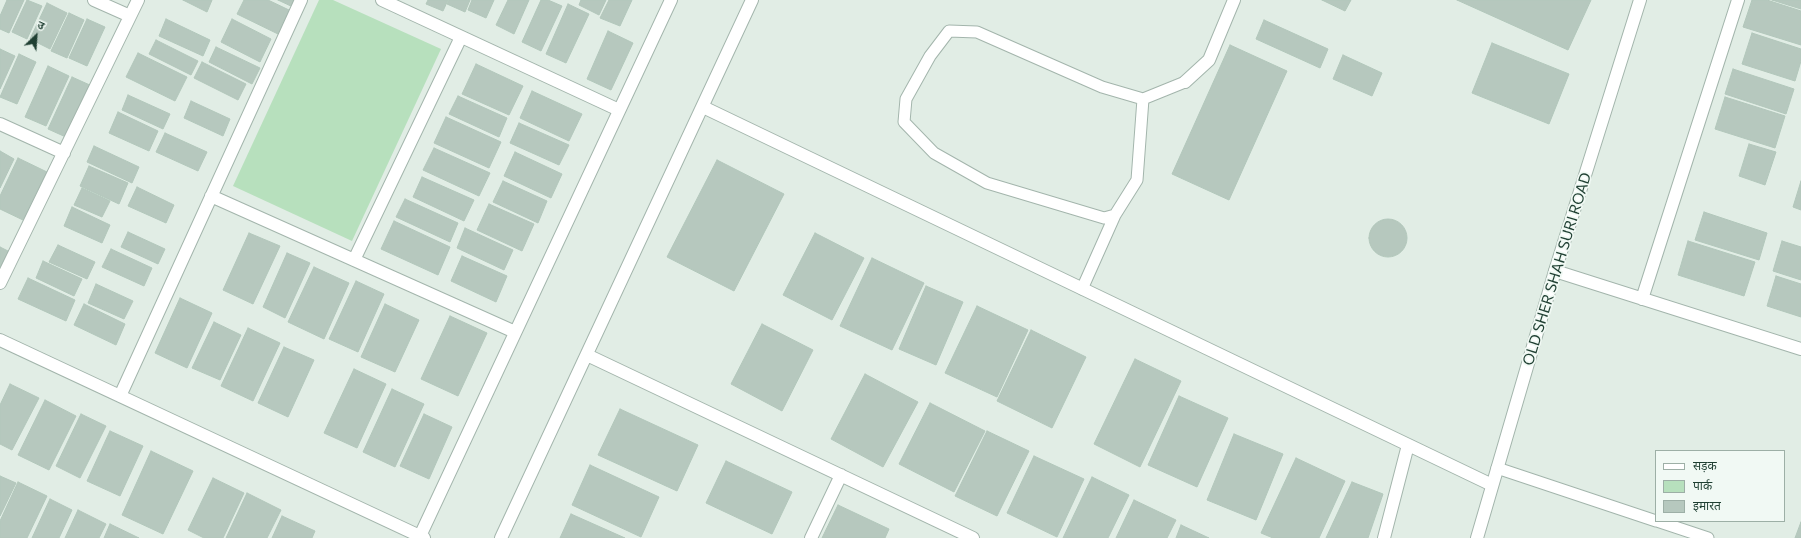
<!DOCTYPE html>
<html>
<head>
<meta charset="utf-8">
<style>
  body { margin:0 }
  #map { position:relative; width:1801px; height:538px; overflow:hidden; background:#e1ede5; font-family:Commissioner,"Noto Sans Devanagari",sans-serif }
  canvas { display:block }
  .legend { position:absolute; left:1655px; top:450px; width:130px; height:72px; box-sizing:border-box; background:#f1f9f4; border:1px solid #9dafa6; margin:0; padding:5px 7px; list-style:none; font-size:12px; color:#1f3f32 }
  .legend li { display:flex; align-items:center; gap:8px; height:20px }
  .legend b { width:20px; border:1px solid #9dafa6 }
  .north { position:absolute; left:16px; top:16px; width:40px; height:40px; -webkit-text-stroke:3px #f1f9f4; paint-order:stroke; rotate:25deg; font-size:11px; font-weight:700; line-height:16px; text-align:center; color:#1f3f32 }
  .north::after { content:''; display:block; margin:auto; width:14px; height:18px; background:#1f3f32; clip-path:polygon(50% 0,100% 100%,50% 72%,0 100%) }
</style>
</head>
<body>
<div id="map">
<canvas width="1801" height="538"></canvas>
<ul class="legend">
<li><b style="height:5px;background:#fff"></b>सड़क</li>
<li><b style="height:11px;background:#b7e0bd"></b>पार्क</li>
<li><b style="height:11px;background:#b6c8be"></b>इमारत</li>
</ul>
<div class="north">उ</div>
</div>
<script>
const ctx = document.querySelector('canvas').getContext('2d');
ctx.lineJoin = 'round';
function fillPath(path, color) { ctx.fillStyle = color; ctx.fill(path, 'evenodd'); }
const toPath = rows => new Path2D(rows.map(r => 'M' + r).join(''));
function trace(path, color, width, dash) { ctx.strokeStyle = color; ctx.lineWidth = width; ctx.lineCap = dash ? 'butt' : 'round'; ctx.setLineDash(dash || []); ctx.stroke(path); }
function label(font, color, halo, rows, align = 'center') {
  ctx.font = font + ' Commissioner,sans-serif'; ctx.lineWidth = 3.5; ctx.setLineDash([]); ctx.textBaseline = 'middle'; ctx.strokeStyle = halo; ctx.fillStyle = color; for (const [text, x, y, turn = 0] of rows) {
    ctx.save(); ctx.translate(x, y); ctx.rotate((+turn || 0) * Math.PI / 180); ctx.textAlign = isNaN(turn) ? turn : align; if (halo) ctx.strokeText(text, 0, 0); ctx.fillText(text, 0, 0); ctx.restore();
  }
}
const green = toPath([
  [319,0,333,0,441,49,352,241,233,186]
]);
const building = toPath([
  [7,0,24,0,9,33,0,29,0,16,7,0],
  [27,0,42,6,27,39,12,32,27,0],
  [183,0,212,0,207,12,183,0],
  [244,0,268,0,289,10,278,34,237,14,244,0],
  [278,0,297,0,293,7,278,0],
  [428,0,448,0,443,11,426,4,428,0],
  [449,0,470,0,465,12,447,4,449,0],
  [472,0,494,0,486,18,468,10,472,0],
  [508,0,529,0,514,34,496,25,508,0],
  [541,0,548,0,562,6,541,51,522,42,541,0],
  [581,0,606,0,599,15,579,5,581,0],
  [609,0,632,0,620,26,600,18,609,0],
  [1322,0,1351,0,1345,11,1322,0],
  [1457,0,1591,0,1568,50,1457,0],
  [1752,0,1767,0,1801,11,1801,45,1743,27,1752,0],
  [1772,0,1801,0,1801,9,1772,0],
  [47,3,67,13,50,49,30,39,47,3],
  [568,4,589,14,566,63,546,54,568,4],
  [69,13,84,20,67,58,51,51,69,13],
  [87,19,105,27,87,66,69,58,87,19],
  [166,19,210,40,203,56,159,36,166,19],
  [232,19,271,39,260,62,221,42,232,19],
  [1264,20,1328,49,1320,68,1256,39,1264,20],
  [608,31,633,43,611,90,587,79,608,31],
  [1752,33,1801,49,1801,61,1795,81,1742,64,1752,33],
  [156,40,198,61,191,75,149,54,156,40],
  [1492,43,1569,74,1549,124,1472,93,1492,43],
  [1230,45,1287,71,1229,200,1172,174,1230,45],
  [216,47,260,68,252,84,209,62,216,47],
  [0,49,15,56,0,89,0,49],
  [138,53,187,77,175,101,126,77,138,53],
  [19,54,36,62,17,104,0,97,19,54],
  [1343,55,1382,73,1372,96,1333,79,1343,55],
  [202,62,246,84,238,100,194,78,202,62],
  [476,64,523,86,509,115,462,94,476,64],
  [48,66,69,76,46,126,25,117,48,66],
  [1733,69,1794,89,1786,114,1725,94,1733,69],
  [72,77,92,86,68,138,48,129,72,77],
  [532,91,582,114,569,141,520,118,532,91],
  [128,95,170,114,163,129,122,110,128,95],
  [458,96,507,118,499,137,449,114,458,96],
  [1725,97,1785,116,1775,148,1715,129,1725,97],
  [191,101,230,119,223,136,184,118,191,101],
  [118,112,158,131,149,151,109,133,118,112],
  [446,117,501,142,489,168,434,143,446,117],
  [519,123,569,145,559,165,510,143,519,123],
  [165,133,207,152,198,171,156,152,165,133],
  [1749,144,1776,152,1765,185,1739,176,1749,144],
  [94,146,139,167,132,183,87,162,94,146],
  [434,148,490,173,479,196,423,170,434,148],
  [0,151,14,159,0,188,0,151],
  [515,152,562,174,551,198,504,176,515,152],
  [18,158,47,172,23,220,0,209,0,196,18,158],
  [717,160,784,194,734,291,667,257,717,160],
  [89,166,128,183,119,204,80,186,89,166],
  [422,177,474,200,464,221,413,197,422,177],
  [503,181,547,201,538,223,493,202,503,181],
  [1801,181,1801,210,1793,207,1801,181],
  [137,187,174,205,166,223,128,206,137,187],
  [82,188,110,201,102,217,74,205,82,188],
  [405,199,458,223,450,242,396,217,405,199],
  [489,204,534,224,522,251,477,230,489,204],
  [72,207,110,225,102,243,64,226,72,207],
  [1704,212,1767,233,1759,260,1695,240,1704,212],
  '1369 238a19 19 0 1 1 38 0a19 19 0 1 1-38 0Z',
  [394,221,450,247,438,275,381,249,394,221],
  [465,228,513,250,504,270,457,248,465,228],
  [128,232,165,249,158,264,121,247,128,232],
  [249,233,280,246,253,304,223,290,249,233],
  [815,233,864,258,832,320,783,295,815,233],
  [1688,241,1755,262,1744,296,1678,275,1688,241],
  [1782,241,1801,247,1801,280,1773,271,1782,241],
  [58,245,95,262,87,279,49,262,58,245],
  [0,247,12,253,0,277,0,247],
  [111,249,152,268,144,286,102,267,111,249],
  [287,253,310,263,285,318,263,307,287,253],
  [462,256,507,276,496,302,451,281,462,256],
  [872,258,924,283,892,350,840,326,872,258],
  [43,261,82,279,74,296,36,278,43,261],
  [314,267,349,283,324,339,288,322,314,267],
  [1776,276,1801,284,1801,317,1767,306,1776,276],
  [28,278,75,300,66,321,18,299,28,278],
  [356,281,384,294,358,352,329,339,356,281],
  [96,284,133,301,124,319,88,303,96,284],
  [926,286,963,302,936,365,899,349,926,286],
  [180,298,212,313,187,368,155,353,180,298],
  [84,304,125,324,116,345,74,325,84,304],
  [385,304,419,320,395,372,361,357,385,304],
  [977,306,1028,330,997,397,945,373,977,306],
  [450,316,487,333,458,396,421,379,450,316],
  [214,322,241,335,220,380,192,368,214,322],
  [762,324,813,350,782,411,731,384,762,324],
  [248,328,280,343,253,401,221,386,248,328],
  [1031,330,1086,357,1052,428,997,401,1031,330],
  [284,347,314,360,288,417,258,403,284,347],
  [1135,359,1181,381,1140,467,1094,444,1135,359],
  [354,369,386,384,357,448,324,433,354,369],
  [865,374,918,402,883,467,831,439,865,374],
  [10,384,39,398,12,450,0,444,0,405,10,384],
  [392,389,424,404,395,467,363,452,392,389],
  [1179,396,1228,418,1197,487,1148,465,1179,396],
  [45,400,76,416,49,470,18,455,45,400],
  [930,403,985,431,954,492,899,464,930,403],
  [620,409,698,445,677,491,598,455,620,409],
  [81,414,106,426,80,478,56,466,81,414],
  [424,414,452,427,429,479,400,466,424,414],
  [110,431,143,446,120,496,87,481,110,431],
  [987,431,1029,451,997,516,955,496,987,431],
  [1234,434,1283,454,1256,520,1207,500,1234,434],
  [151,451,193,471,163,534,122,515,151,451],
  [1034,456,1084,479,1057,537,1007,513,1034,456],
  [1296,458,1345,481,1319,538,1273,538,1261,533,1296,458],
  [726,461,792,492,772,534,706,503,726,461],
  [590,465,659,497,641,537,572,505,590,465],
  [0,476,16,483,0,516,0,476],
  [1092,477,1129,495,1108,538,1063,538,1092,477],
  [213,478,244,493,223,538,204,538,188,530,213,478],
  [18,482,47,496,27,538,0,538,0,521,18,482],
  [1352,482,1383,494,1368,538,1326,538,1352,482],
  [247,493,281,510,267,538,226,538,247,493],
  [50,499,72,510,59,538,32,538,50,499],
  [1134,500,1176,520,1167,538,1116,538,1134,500],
  [838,505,889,529,885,538,822,538,838,505],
  [78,510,106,524,99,538,65,538,78,510],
  [571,514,625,538,560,538,571,514],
  [282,516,315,531,312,538,272,538,282,516],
  [1801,522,1801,538,1795,538,1801,522],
  [110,524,139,538,104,538,110,524],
  [1181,525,1209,538,1176,538,1181,525]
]);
const service = toPath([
  [1143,99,1137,180,1115,215,1104,218,987,183,934,153,904,122,906,99,930,56,949,31,977,32,1102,87,1143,99,1185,82],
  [1082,289,1115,215],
  [1497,468,1656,521],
  [1657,521,1708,538]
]);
const minor = toPath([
  [94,0,130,16],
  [382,0,619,110],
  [1185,82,1209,60,1234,0],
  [703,107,1492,485],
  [0,124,64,153],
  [211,196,515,332],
  [354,260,461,37],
  [1555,271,1801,349],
  [0,283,138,0],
  [1642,299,1738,0],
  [0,340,424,538],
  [587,355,973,538],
  [120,396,301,0],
  [420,536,671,0],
  [501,538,752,0],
  [811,538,841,475],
  [1384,538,1408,445]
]);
const tertiary = toPath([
  [1477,538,1555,271,1640,0]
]);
const streetNames = [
  ["OLD SHER SHAH SURI ROAD",1557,269,-73]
];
fillPath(green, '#b7e0bd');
fillPath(building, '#b6c8be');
trace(building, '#b2c7bb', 1);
trace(service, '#a3b5ac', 13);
trace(minor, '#a3b5ac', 14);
trace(tertiary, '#a3b5ac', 14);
trace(service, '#fff', 11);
trace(minor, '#fff', 12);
trace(tertiary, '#fff', 12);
label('15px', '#1f3f32', '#f1f9f4', streetNames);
</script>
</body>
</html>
